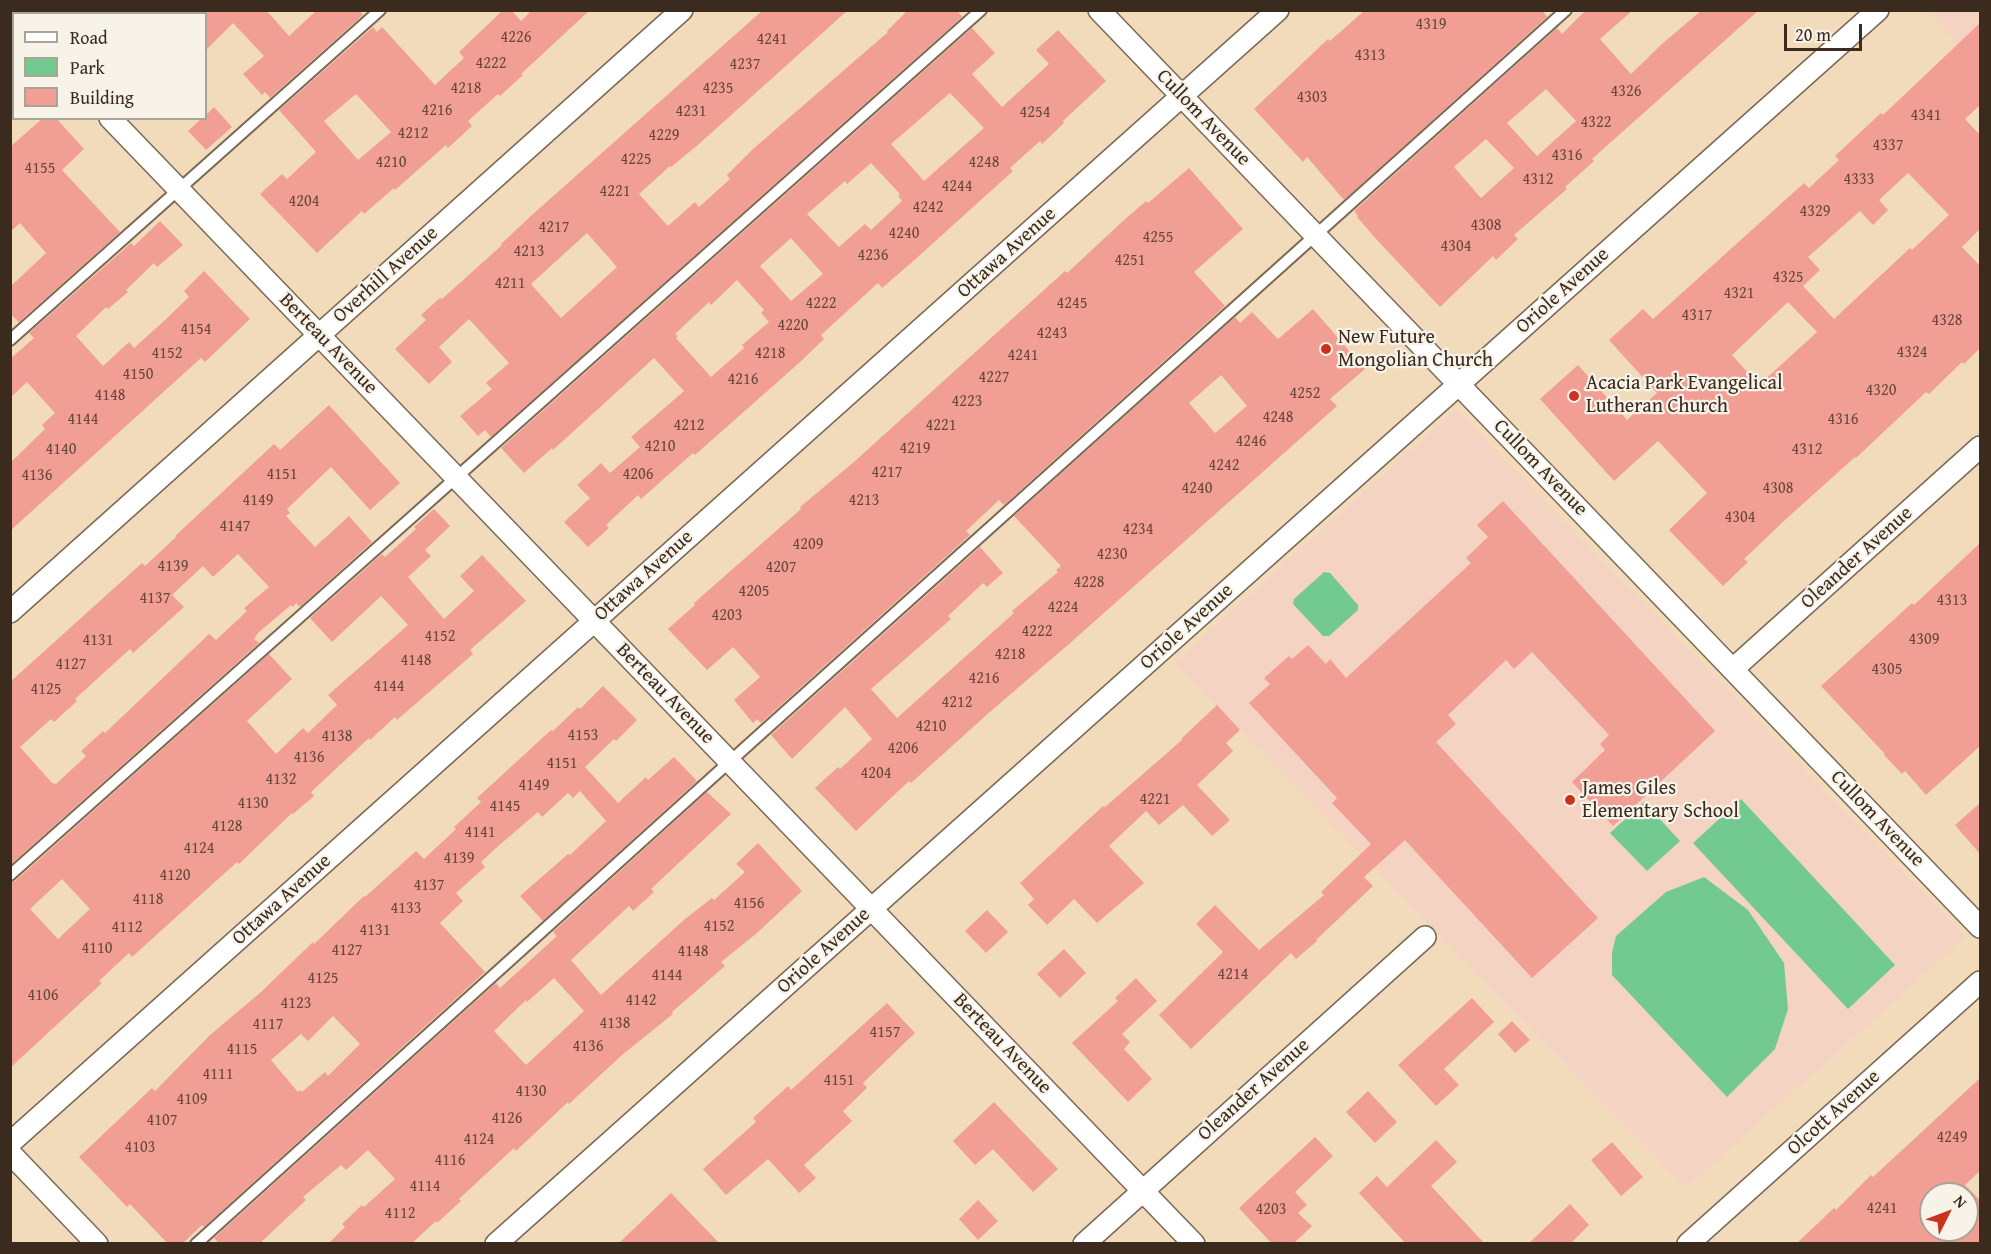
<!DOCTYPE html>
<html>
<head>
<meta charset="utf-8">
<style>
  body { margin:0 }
  #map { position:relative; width:1991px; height:1254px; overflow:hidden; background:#f2dbbb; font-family:"Gentium Book Plus",serif }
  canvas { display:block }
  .frame { position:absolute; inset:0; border:12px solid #3b2a1e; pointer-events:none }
  .legend { position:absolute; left:12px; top:12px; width:195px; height:108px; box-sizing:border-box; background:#f7f3e8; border:2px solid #aca397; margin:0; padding:8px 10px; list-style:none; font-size:18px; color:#3b2a1e }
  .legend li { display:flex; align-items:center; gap:12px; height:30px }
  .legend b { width:30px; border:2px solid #aca397 }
  .north { position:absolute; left:1919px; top:1182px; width:60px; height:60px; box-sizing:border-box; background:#f7f3e8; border:2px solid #aca397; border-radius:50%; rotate:48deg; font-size:16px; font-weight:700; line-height:24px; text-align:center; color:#3b2a1e }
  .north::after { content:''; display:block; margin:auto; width:21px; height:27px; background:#c8321e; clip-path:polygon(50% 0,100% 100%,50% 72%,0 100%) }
  .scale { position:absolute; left:1784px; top:24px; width:78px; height:27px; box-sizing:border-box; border:3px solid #3b2a1e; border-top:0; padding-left:8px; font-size:18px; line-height:21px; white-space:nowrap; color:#3b2a1e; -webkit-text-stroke:4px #f7f3e8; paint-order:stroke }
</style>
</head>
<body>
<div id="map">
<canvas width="1991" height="1254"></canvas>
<div class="frame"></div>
<ul class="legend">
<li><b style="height:8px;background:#fff"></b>Road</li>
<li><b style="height:16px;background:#72ca90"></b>Park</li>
<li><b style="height:16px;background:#f19f94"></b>Building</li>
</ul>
<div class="north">N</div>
<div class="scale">20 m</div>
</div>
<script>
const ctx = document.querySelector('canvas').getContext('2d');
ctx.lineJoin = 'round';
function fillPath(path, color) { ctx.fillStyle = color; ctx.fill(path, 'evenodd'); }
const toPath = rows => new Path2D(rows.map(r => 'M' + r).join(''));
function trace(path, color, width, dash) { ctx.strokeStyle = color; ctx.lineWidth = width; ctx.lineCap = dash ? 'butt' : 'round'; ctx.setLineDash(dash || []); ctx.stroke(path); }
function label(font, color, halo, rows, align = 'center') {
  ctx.font = font + ' "Gentium Book Plus",serif'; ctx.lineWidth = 4.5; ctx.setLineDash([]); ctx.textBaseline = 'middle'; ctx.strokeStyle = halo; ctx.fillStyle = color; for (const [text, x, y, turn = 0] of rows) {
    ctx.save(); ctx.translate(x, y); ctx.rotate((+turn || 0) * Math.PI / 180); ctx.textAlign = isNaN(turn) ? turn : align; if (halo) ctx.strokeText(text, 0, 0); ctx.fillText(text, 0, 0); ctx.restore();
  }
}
const built = toPath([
  [1927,11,1980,11,1980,66],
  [1456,409,1966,937,1686,1188,1174,663]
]);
const green = toPath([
  [1324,572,1330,573,1358,605,1358,610,1329,636,1323,636,1293,604,1294,599],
  [1741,799,1895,965,1848,1009,1693,843],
  [1644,802,1680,841,1647,871,1610,833],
  [1704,877,1748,910,1784,963,1788,1009,1775,1049,1727,1097,1612,975,1612,953,1616,936,1666,892]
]);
const building = toPath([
  [206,10,266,10,289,36,317,10,359,10,363,15,270,98,265,92,262,95,243,74,264,56,233,23,206,50],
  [503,10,511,10,521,21,532,10,590,10,521,74,523,75,500,96,498,94,468,121,472,126,448,148,446,145,395,190,394,188,364,214,362,211,317,253,260,194,282,174,287,179,316,152,279,110,373,27,377,32,382,27,435,85,464,58,459,52],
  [356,94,391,132,358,160,324,121],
  [763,10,848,10,699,144,671,167,670,166,639,194,668,226,695,202,699,207,730,179,727,175,753,149,888,32,887,31,908,10,957,10,962,17,491,437,485,430,478,436,460,416,492,389,486,383,509,363,469,319,439,347,452,362,429,384,395,349,426,320,421,315,440,298,442,299,502,245,501,244,533,214],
  [587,233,617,267,561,318,531,284],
  [1365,10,1542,10,1547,17,1344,200,1307,157,1303,162,1254,109,1328,39,1330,41],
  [1586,10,1633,10,1600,39,1631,74,1663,43,1702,10,1759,10,1592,159,1594,161,1565,187,1567,189,1514,235,1518,239,1496,260,1493,256,1440,307,1377,240,1357,217,1358,216,1354,211,1557,28,1562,34],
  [1546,89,1576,121,1537,156,1507,123],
  [1486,139,1514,168,1481,198,1454,167],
  [1980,23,1980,105,1965,119,1980,135,1980,229,1962,247,1980,266,1980,348,1964,364,1962,362,1929,394,1926,392,1856,458,1855,457,1785,520,1744,559,1748,562,1723,586,1669,530,1707,493,1658,441,1614,481,1540,399,1578,365,1627,420,1657,393,1609,340,1643,309,1653,319,1804,183,1809,188,1839,160,1835,156,1881,113,1883,115],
  [1908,173,1949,215,1912,250,1910,248,1834,319,1803,286,1820,270,1808,257,1860,211,1873,225,1888,210,1879,200],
  [1788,302,1817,332,1759,385,1732,355],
  [972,28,995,53,972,74,1002,107,1049,64,1036,50,1058,30,1106,81,1063,121,1064,123,1042,144,1040,141,1010,168,1013,171,910,264,882,288,878,283,821,335,824,339,799,363,695,455,693,453,641,499,638,495,606,525,609,528,588,547,564,522,590,498,577,485,601,463,610,473,640,447,631,437,684,391,654,358,553,450,552,448,524,473,501,448],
  [950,93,984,128,924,181,891,144],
  [871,163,900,194,898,196,902,201,871,230,865,224,839,247,807,214,845,181,847,184],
  [791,238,823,274,791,301,760,266],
  [737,280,764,310,761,313,769,322,742,345,744,348,711,377,676,338,678,336,675,334,709,302,711,305],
  [214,107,232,127,206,150,188,131,202,118,206,118,206,115],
  [43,118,56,118,84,149,62,170,120,232,19,322,10,314,10,287,46,253,20,223,10,232,10,147],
  [1189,168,1243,229,1194,272,1225,306,1004,505,999,500,966,531,970,535,761,723,757,719,753,723,734,700,760,677,733,647,707,670,668,629,695,605,694,603,801,509,800,507,855,461,1065,271,1067,273,1123,221,1146,201,1148,203],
  [160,221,183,245,157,267,154,263,126,290,128,292,108,309,106,307,76,336,103,366,129,342,134,348,165,320,189,297,184,291,204,271,250,319,205,362,201,358,10,531,10,463,45,429,42,425,55,413,27,382,10,398,10,359,34,338,29,333,131,243,134,246],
  [1313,309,1365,369,1330,399,1337,406,1069,644,991,711,911,783,909,781,856,831,815,788,838,767,840,769,872,739,845,707,792,759,771,735,980,547,1003,573,987,587,983,583,948,616,951,619,871,689,897,718,1014,613,1012,611,1058,572,1056,570,1061,566,1014,516,1235,317,1240,323,1252,312,1278,339],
  [1221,375,1247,406,1215,433,1189,403],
  [329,405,400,483,370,510,331,467,287,509,290,513,286,516,315,547,349,516,372,542,300,607,296,603,293,607,291,605,258,633,254,639,259,643,10,865,10,682,142,563,145,566,176,537,175,536,274,444,280,450],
  [238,554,269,587,244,608,247,611,216,640,209,634,105,733,103,731,81,751,86,756,56,784,54,783,53,784,20,747,51,719,54,722,77,701,75,699,130,649,133,653,184,607,172,595,203,566,213,577],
  [1503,501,1715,731,1613,826,1572,782,1605,750,1600,744,1609,735,1532,652,1514,669,1506,660,1448,715,1456,724,1436,742,1598,918,1532,978,1405,840,1364,877,1373,886,1316,940,1317,941,1296,959,1291,953,1191,1049,1159,1015,1223,952,1196,924,1215,905,1259,950,1324,895,1321,892,1371,844,1332,803,1337,798,1249,703,1270,684,1264,678,1289,656,1292,659,1308,645,1326,664,1330,659,1346,678,1471,563,1466,558,1488,537,1477,525],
  [434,509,450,526,425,550,431,556,408,577,444,619,474,591,460,576,482,555,526,601,470,650,473,654,397,720,395,717,370,740,369,738,311,792,314,796,293,814,292,813,239,864,237,862,132,957,129,953,99,981,102,983,10,1068,10,882,15,881,269,654,292,679,247,721,276,754,303,728,308,733,337,705,328,695,408,625,381,596,332,642,310,618,382,554,385,557,416,529,414,527],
  [62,879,90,909,58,939,30,909],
  [1980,543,1980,746,1926,795,1905,771,1902,774,1884,755,1885,754,1821,686,1912,603,1914,605],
  [603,686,637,720,616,741,614,739,585,767,618,803,646,777,648,780,674,757,697,781,543,921,520,896,568,854,570,855,606,821,580,791,573,798,568,793,542,817,538,812,496,848,481,862,485,867,456,893,463,901,440,923,485,972,204,1227,202,1225,182,1244,168,1244,130,1204,127,1207,79,1157,152,1088,155,1091,210,1035,261,992,313,942,314,944,364,896,365,897,416,851,424,859,456,829,454,827,481,802,477,798,551,730,553,731,578,707,580,709],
  [333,1016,360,1044,328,1076,325,1072,302,1092,300,1090,298,1092,271,1060,301,1034,308,1041],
  [1217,705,1240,730,1226,743,1233,751,1197,785,1230,820,1212,836,1183,805,1159,825,1146,811,1109,846,1144,883,1097,923,1074,899,1047,925,1028,905,1034,899,1020,883,1103,806,1105,807,1182,740,1181,739],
  [707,792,731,814,651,889,654,892,633,911,629,906,571,960,601,995,685,919,712,898,714,900,745,872,736,864,758,843,802,891,757,933,721,962,725,966,672,1012,673,1014,622,1055,569,1104,568,1102,516,1151,514,1148,459,1199,461,1201,437,1223,436,1221,411,1244,328,1244,345,1227,342,1224,362,1205,364,1207,395,1179,368,1150,346,1170,341,1165,303,1197,306,1200,259,1244,220,1244,214,1238,496,983,500,988,557,936,553,932],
  [554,978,584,1011,526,1065,494,1031,526,1000,527,1002],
  [1980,803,1980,854,1955,825],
  [987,910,1008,932,986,953,965,931],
  [1064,949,1086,973,1060,998,1037,974],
  [1136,978,1157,1001,1122,1034,1130,1042,1124,1049,1152,1079,1128,1102,1072,1043,1118,1001,1115,998],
  [1472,998,1494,1022,1444,1069,1459,1085,1436,1106,1398,1065],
  [887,1003,915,1033,863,1083,867,1088,843,1111,852,1121,804,1165,816,1178,799,1193,768,1159,726,1195,703,1169,756,1122,753,1118,788,1086,791,1090],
  [1512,1021,1530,1040,1515,1053,1498,1034],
  [1980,1078,1980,1171,1965,1185,1980,1200,1980,1244,1796,1244,1834,1208,1836,1210,1871,1175,1873,1177],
  [1931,1194,1967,1194,1967,1230,1931,1230],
  [1368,1091,1397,1122,1375,1143,1346,1112],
  [994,1102,1058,1169,1033,1192,993,1149,975,1165,953,1141],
  [1315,1137,1333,1156,1295,1192,1307,1205,1298,1213,1312,1226,1293,1244,1272,1244,1239,1208],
  [1436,1140,1457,1162,1431,1186,1485,1244,1406,1244,1359,1193,1377,1176,1387,1187],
  [1612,1142,1643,1177,1621,1196,1591,1160],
  [671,1193,720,1244,618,1244],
  [978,1200,998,1221,978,1240,959,1219],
  [1570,1204,1589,1225,1570,1244,1528,1244]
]);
const service = toPath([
  [10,340,380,10],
  [10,875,981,10],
  [196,1244,757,737,1566,10]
]);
const minor = toPath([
  [1099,10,1980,927],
  [10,14,14,17],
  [82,14,86,10],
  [10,78,14,75],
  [110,118,1194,1244],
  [10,612,682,10],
  [1733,669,1980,447],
  [10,1143,1278,10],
  [10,1153,97,1244],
  [496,1244,1878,10],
  [1084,1244,1425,937],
  [1688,1244,1980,982]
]);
const markers = [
  [1326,349,6,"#c8321e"],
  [1574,396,6,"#c8321e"],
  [1570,800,6,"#c8321e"]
];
const numberNames = [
  ["4319",1431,25],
  ["4226",516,38],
  ["4241",772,40],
  ["4313",1370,56],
  ["4222",491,64],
  ["4237",745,65],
  ["4218",466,89],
  ["4235",718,89],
  ["4326",1626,92],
  ["4303",1312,98],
  ["4216",437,111],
  ["4231",691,112],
  ["4254",1035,113],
  ["4341",1926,116],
  ["4322",1596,123],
  ["4212",413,134],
  ["4229",664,136],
  ["4337",1888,146],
  ["4316",1567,156],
  ["4225",636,160],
  ["4210",391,163],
  ["4248",984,163],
  ["4155",40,169],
  ["4312",1538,180],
  ["4333",1859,180],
  ["4244",957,187],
  ["4221",615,192],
  ["4204",304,202],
  ["4242",928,208],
  ["4329",1815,212],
  ["4308",1486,226],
  ["4217",554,228],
  ["4240",904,234],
  ["4255",1158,238],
  ["4304",1456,247],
  ["4213",529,252],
  ["4236",873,256],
  ["4251",1130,261],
  ["4325",1788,278],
  ["4211",510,284],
  ["4321",1739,294],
  ["4222",821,304],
  ["4245",1072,304],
  ["4317",1697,316],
  ["4328",1947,321],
  ["4220",793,326],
  ["4154",196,330],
  ["4243",1052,334],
  ["4324",1912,353],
  ["4152",167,354],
  ["4218",770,354],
  ["4241",1023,356],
  ["4150",138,375],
  ["4227",994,378],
  ["4216",743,380],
  ["4320",1881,391],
  ["4252",1305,394],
  ["4148",110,396],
  ["4223",967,402],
  ["4248",1278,418],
  ["4144",83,420],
  ["4316",1843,420],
  ["4212",689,426],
  ["4221",941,426],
  ["4246",1251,442],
  ["4210",660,447],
  ["4219",915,449],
  ["4140",61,450],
  ["4312",1807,450],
  ["4242",1224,466],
  ["4217",887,473],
  ["4151",282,475],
  ["4206",638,475],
  ["4136",37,476],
  ["4240",1197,489],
  ["4308",1778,489],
  ["4149",258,501],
  ["4213",864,501],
  ["4304",1740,518],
  ["4147",235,527],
  ["4234",1138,530],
  ["4209",808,545],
  ["4230",1112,555],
  ["4139",173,567],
  ["4207",781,568],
  ["4228",1089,583],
  ["4205",754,592],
  ["4137",155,599],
  ["4313",1952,601],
  ["4224",1063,608],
  ["4203",727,616],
  ["4222",1037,632],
  ["4152",440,637],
  ["4309",1924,640],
  ["4131",98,641],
  ["4218",1010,655],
  ["4148",416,661],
  ["4127",71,665],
  ["4305",1887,670],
  ["4216",984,679],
  ["4144",389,687],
  ["4125",46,690],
  ["4212",957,703],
  ["4210",931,727],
  ["4153",583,736],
  ["4138",337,737],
  ["4206",903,749],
  ["4136",309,758],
  ["4151",562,764],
  ["4204",876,774],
  ["4132",281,780],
  ["4149",534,786],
  ["4221",1155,800],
  ["4130",253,804],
  ["4145",505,807],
  ["4128",227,827],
  ["4141",480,833],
  ["4124",199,849],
  ["4139",459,859],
  ["4120",175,876],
  ["4137",429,886],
  ["4118",148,900],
  ["4156",749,904],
  ["4133",406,909],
  ["4152",719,927],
  ["4112",127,928],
  ["4131",375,931],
  ["4110",97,949],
  ["4127",347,951],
  ["4148",693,952],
  ["4214",1233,975],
  ["4144",667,976],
  ["4125",323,979],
  ["4106",43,996],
  ["4142",641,1001],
  ["4123",296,1004],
  ["4138",615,1024],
  ["4117",268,1025],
  ["4157",885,1033],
  ["4136",588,1047],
  ["4115",242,1050],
  ["4111",218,1075],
  ["4151",839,1081],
  ["4130",531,1092],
  ["4109",192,1100],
  ["4126",507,1119],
  ["4107",162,1121],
  ["4249",1952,1138],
  ["4124",479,1140],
  ["4103",140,1148],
  ["4116",450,1161],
  ["4114",425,1187],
  ["4241",1882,1209],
  ["4203",1271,1210],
  ["4112",400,1214]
];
const streetNames = [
  ["Cullom Avenue",1203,118,46],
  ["Ottawa Avenue",1007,253,-42],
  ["Overhill Avenue",386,275,-42],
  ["Oriole Avenue",1563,291,-42],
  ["Berteau Avenue",328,344,46],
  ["Cullom Avenue",1540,468,46],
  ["Oleander Avenue",1857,558,-42],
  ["Ottawa Avenue",644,576,-42],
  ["Oriole Avenue",1187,627,-42],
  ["Berteau Avenue",665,694,46],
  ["Cullom Avenue",1877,819,46],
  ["Ottawa Avenue",282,900,-42],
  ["Oriole Avenue",824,951,-42],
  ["Berteau Avenue",1002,1044,46],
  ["Oleander Avenue",1254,1090,-42],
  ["Olcott Avenue",1834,1113,-42]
];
const poiNames = [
  ["New Future",1338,338],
  ["Mongolian Church",1338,361],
  ["Acacia Park Evangelical",1586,384],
  ["Lutheran Church",1586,407],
  ["James Giles",1582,789],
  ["Elementary School",1582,812]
];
fillPath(built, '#f5d3c2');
fillPath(green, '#72ca90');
fillPath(building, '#f19f94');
trace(service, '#7b6855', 14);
trace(minor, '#7b6855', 24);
trace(service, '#fff', 10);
trace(minor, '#fff', 21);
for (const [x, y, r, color] of markers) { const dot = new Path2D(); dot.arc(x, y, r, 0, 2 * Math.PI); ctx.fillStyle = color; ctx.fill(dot); trace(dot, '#f7f3e8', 2); }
label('16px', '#68473c', null, numberNames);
label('20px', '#3b2a1e', '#f7f3e8', streetNames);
label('20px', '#3b2a1e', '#f7f3e8', poiNames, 'left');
</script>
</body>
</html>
